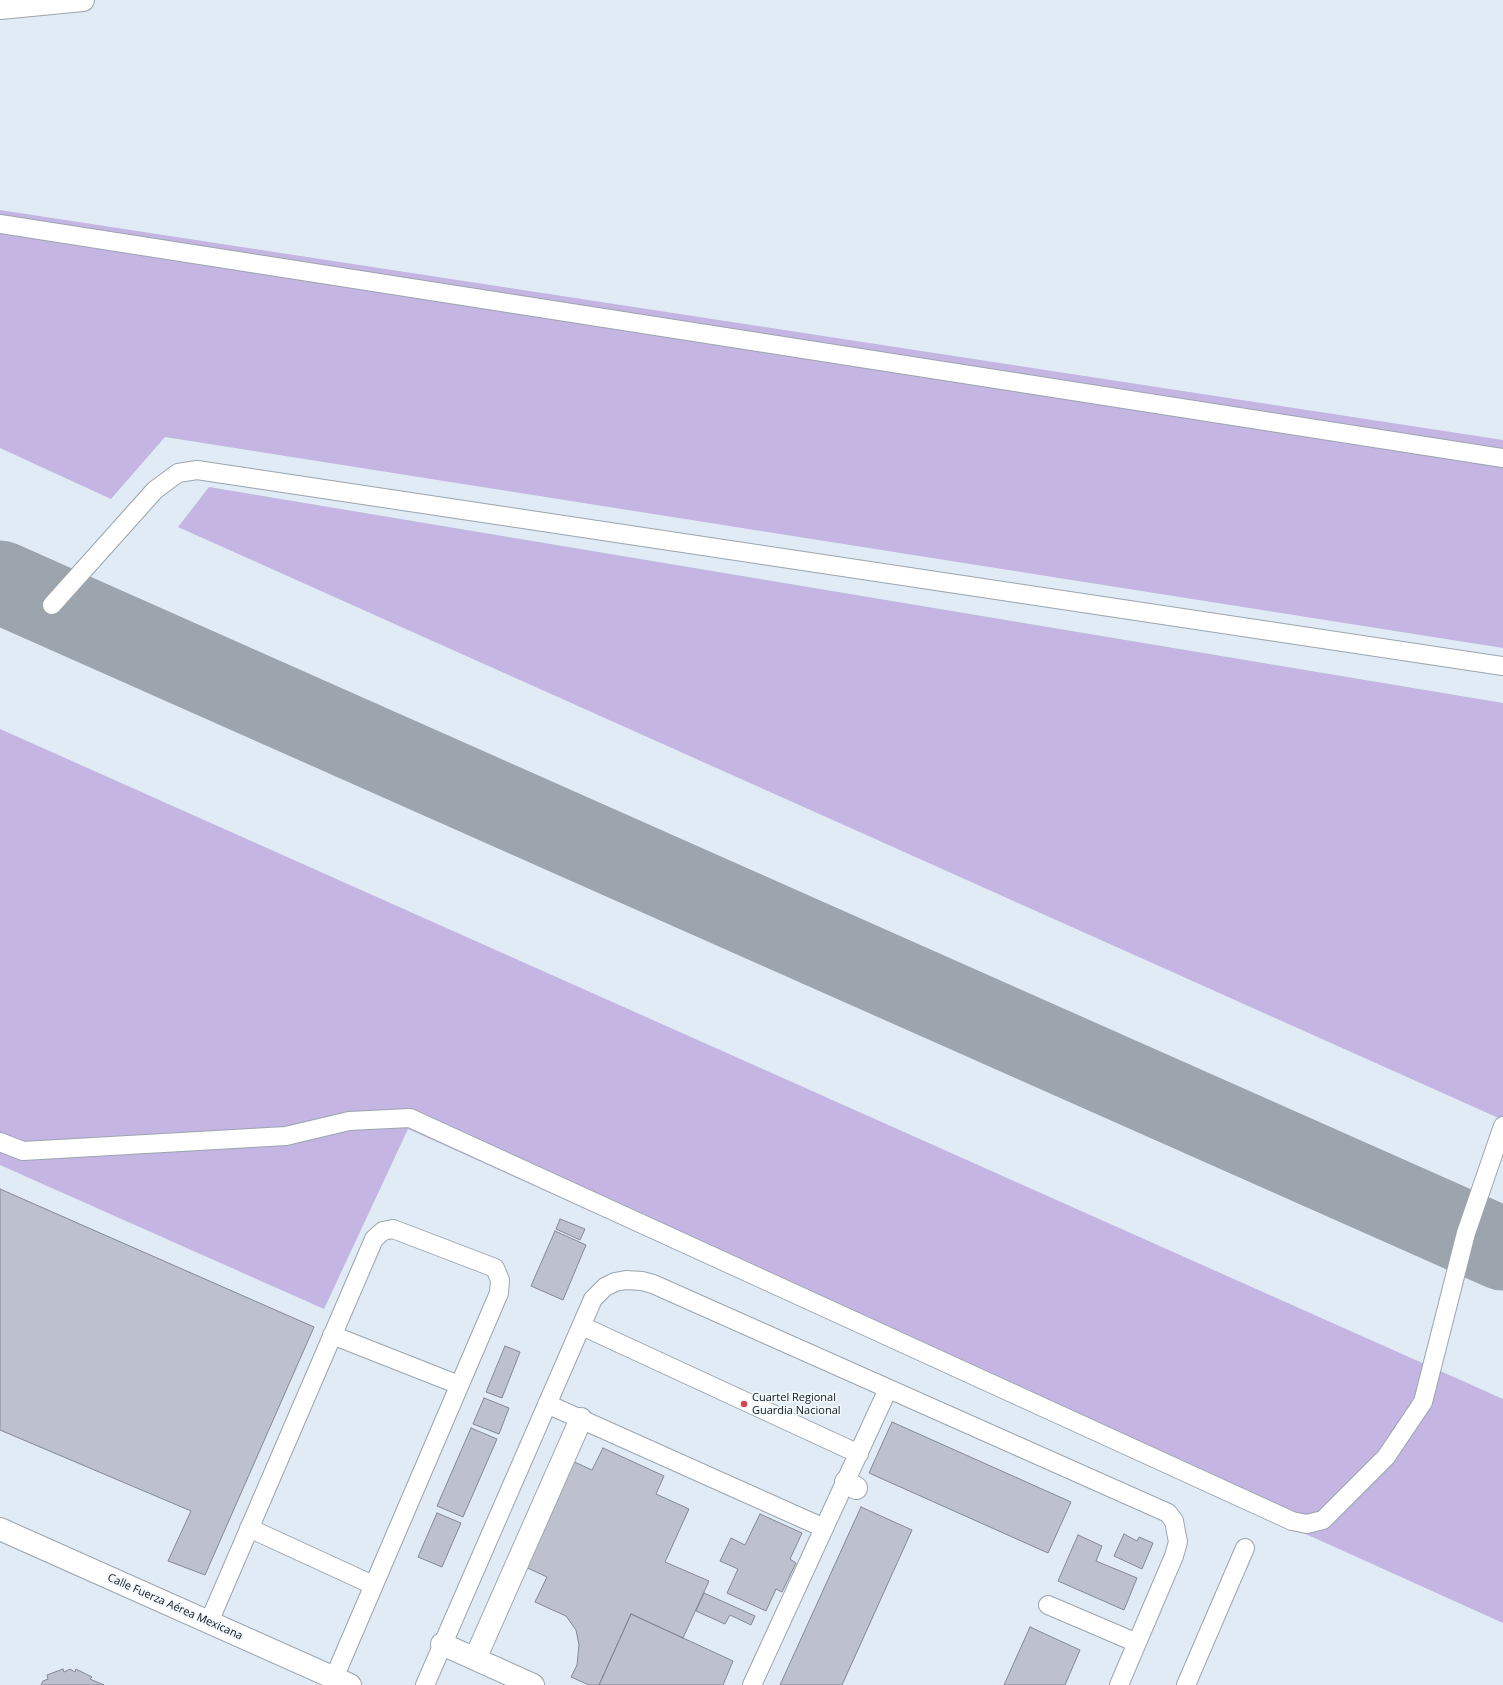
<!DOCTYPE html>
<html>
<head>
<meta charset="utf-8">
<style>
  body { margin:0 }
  canvas { display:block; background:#e0ebf5 }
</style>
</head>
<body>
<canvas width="1503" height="1685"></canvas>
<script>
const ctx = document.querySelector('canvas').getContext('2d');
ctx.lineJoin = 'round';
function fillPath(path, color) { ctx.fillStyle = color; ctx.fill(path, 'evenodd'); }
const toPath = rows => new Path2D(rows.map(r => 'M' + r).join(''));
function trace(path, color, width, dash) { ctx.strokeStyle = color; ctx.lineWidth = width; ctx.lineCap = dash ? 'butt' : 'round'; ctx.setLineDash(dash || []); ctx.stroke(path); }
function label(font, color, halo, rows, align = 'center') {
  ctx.font = font + ' "Open Sans",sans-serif'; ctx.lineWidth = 3.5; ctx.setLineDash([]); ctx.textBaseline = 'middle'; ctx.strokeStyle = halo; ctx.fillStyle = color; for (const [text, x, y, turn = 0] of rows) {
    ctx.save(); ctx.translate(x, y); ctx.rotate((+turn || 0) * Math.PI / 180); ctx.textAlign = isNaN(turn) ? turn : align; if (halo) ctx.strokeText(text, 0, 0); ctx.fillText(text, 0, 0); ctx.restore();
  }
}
const green = toPath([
  [0,210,1503,440,1503,648,165,437,111,499,0,448],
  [209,487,1503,703,1503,1120,178,527],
  [0,729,1503,1399,1503,1623,408,1129,324,1309,0,1165]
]);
const taxiway = toPath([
  [0,582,1503,1249]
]);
const building = toPath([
  [0,1189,314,1327,205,1575,168,1561,191,1511,0,1430,0,1189],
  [560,1219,585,1229,580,1240,556,1229,560,1219],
  [555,1231,586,1245,563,1300,531,1286,555,1231],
  [505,1346,520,1352,502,1398,486,1392,505,1346],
  [484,1398,509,1408,499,1434,473,1424,484,1398],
  [892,1422,1071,1502,1048,1553,869,1473,892,1422],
  [471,1428,497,1439,463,1517,437,1506,471,1428],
  [603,1448,664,1476,656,1494,689,1509,665,1562,709,1581,683,1638,631,1614,599,1685,589,1685,571,1677,577,1665,579,1645,576,1630,566,1616,535,1602,547,1577,519,1564,568,1459,592,1470,603,1448],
  [861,1507,912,1530,842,1685,780,1685,861,1507],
  [437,1513,461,1523,442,1567,418,1557,437,1513],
  [760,1514,802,1533,790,1559,796,1563,782,1592,776,1589,766,1611,727,1593,738,1569,720,1561,731,1538,745,1545,760,1514],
  [1124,1534,1137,1541,1139,1537,1153,1543,1142,1569,1114,1556,1124,1534],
  [1078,1535,1102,1546,1096,1561,1137,1578,1124,1610,1058,1581,1078,1535],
  [704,1593,755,1616,751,1625,730,1615,725,1624,696,1611,704,1593],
  [631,1614,733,1661,723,1685,599,1685,631,1614],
  [1030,1627,1080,1650,1065,1685,1004,1685,1030,1627],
  [63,1669,64,1672,70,1669,75,1672,76,1669,92,1677,90,1679,104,1685,41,1685,43,1681,48,1679,47,1675,63,1669]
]);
const lane = toPath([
  [0,224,1503,458],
  [52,605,155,490,178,473,197,470,1503,666],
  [0,1142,23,1151,286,1136,349,1121,410,1118,1292,1521,1307,1524,1323,1520,1386,1457,1423,1402,1466,1233,1503,1126],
  [582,1326,859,1454],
  [332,1335,459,1385],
  [547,1404,824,1528],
  [249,1528,373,1585],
  [1048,1605,1137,1643],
  [209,1622,374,1239,383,1231,393,1229,495,1268,500,1280,499,1293,334,1678],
  [425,1685,593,1299,605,1287,615,1282,626,1280,642,1281,653,1284,1168,1513,1174,1521,1178,1542,1174,1556,1119,1685],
  [752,1685,888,1389],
  [1186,1685,1245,1548]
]);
const street = toPath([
  [846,1482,856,1488],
  [442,1644,533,1685],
  [475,1659,581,1419]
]);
const secondary = toPath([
  [0,1529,350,1685]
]);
const highway = toPath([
  [0,8,83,0]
]);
const markers = [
  [744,1404,4,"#d5454c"]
];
const poiNames = [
  ["Cuartel Regional",752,1398],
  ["Guardia Nacional",752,1411]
];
const streetNames = [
  ["Calle Fuerza Aérea Mexicana",175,1607,24]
];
fillPath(green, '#c4b5e3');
trace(taxiway, '#9ca5ad', 83);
fillPath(building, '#bdc1cd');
trace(building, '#858894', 1);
trace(lane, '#9ba5ae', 20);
trace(street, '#9ba5ae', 24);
trace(secondary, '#9ba5ae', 24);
trace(highway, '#9ba5ae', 24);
trace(lane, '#fff', 18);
trace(street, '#fff', 22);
trace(secondary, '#fff', 22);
trace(highway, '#fff', 22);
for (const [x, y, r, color] of markers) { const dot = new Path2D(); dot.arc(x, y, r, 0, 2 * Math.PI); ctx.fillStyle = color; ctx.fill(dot); trace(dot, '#f1f8fe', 1.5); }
label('11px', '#111518', '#f1f8fe', poiNames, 'left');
label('11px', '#111518', '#f1f8fe', streetNames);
</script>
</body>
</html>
